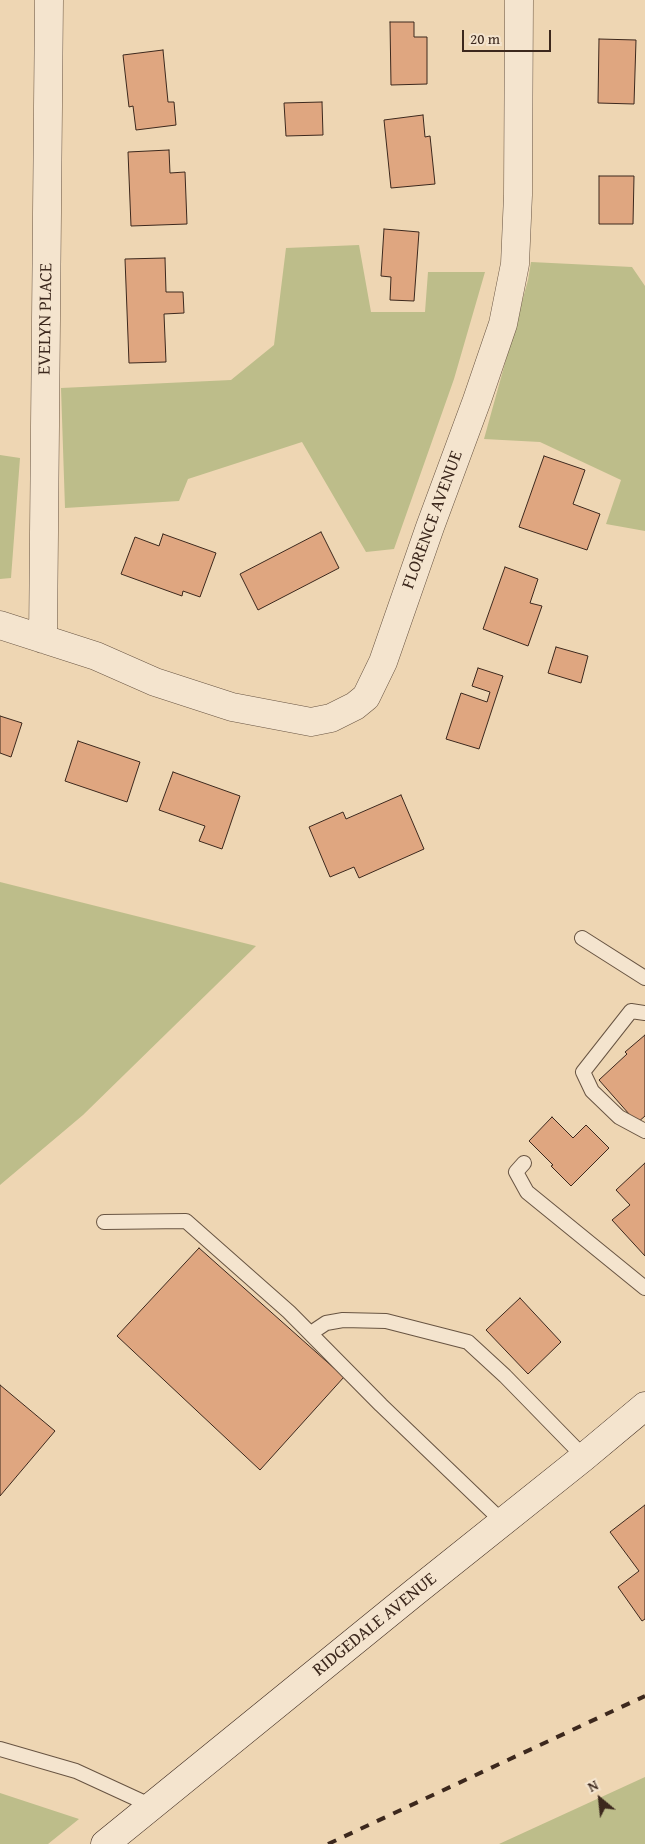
<!DOCTYPE html>
<html>
<head>
<meta charset="utf-8">
<style>
  body { margin:0 }
  #map { position:relative; width:645px; height:1844px; overflow:hidden; background:#eed6b3; font-family:"Gentium Book Plus",serif }
  canvas { display:block }
  .north { position:absolute; left:575px; top:1774px; width:50px; height:50px; -webkit-text-stroke:4px #f4e4ce; paint-order:stroke; rotate:332deg; font-size:14px; font-weight:700; line-height:20px; text-align:center; color:#3c281d }
  .north::after { content:''; display:block; margin:auto; width:18px; height:22px; background:#3c281d; clip-path:polygon(50% 0,100% 100%,50% 72%,0 100%) }
  .scale { position:absolute; left:462px; top:30px; width:89px; height:22px; box-sizing:border-box; border:2px solid #3c281d; border-top:0; padding-left:6px; font-size:15px; line-height:18px; white-space:nowrap; color:#3c281d; -webkit-text-stroke:4px #f4e4ce; paint-order:stroke }
</style>
</head>
<body>
<div id="map">
<canvas width="645" height="1844"></canvas>
<div class="north">N</div>
<div class="scale">20 m</div>
</div>
<script>
const ctx = document.querySelector('canvas').getContext('2d');
ctx.lineJoin = 'round';
function fillPath(path, color) { ctx.fillStyle = color; ctx.fill(path, 'evenodd'); }
const toPath = rows => new Path2D(rows.map(r => 'M' + r).join(''));
function trace(path, color, width, dash) { ctx.strokeStyle = color; ctx.lineWidth = width; ctx.lineCap = dash ? 'butt' : 'round'; ctx.setLineDash(dash || []); ctx.stroke(path); }
function label(font, color, halo, rows, align = 'center') {
  ctx.font = font + ' "Gentium Book Plus",serif'; ctx.lineWidth = 4.5; ctx.setLineDash([]); ctx.textBaseline = 'middle'; ctx.strokeStyle = halo; ctx.fillStyle = color; for (const [text, x, y, turn = 0] of rows) {
    ctx.save(); ctx.translate(x, y); ctx.rotate((+turn || 0) * Math.PI / 180); ctx.textAlign = isNaN(turn) ? turn : align; if (halo) ctx.strokeText(text, 0, 0); ctx.fillText(text, 0, 0); ctx.restore();
  }
}
const green = toPath([
  [359,245,371,312,425,312,428,272,485,272,454,379,394,549,366,552,302,442,188,479,179,501,65,508,61,388,231,380,274,345,286,248],
  [531,262,632,267,645,286,645,531,606,524,621,480,540,442,484,439,528,280],
  [0,455,20,458,11,578,0,579],
  [0,882,256,946,83,1115,0,1185],
  [645,1777,645,1844,499,1844],
  [0,1793,79,1819,48,1844,0,1844]
]);
const building = toPath([
  [390,22,414,22,414,37,427,37,427,84,391,85,390,22],
  [599,39,636,40,634,104,598,103,599,39],
  [163,50,168,102,174,102,176,125,136,130,133,106,129,107,123,55,163,50],
  [322,102,323,135,286,136,284,103,322,102],
  [423,115,425,137,430,136,435,184,391,188,384,120,423,115],
  [169,150,170,173,185,172,187,224,131,226,128,152,169,150],
  [599,176,634,176,633,224,599,224,599,176],
  [384,229,419,232,414,301,390,300,391,277,381,276,384,229],
  [165,258,166,292,183,292,184,313,164,314,166,362,129,363,125,259,165,258],
  [544,456,585,470,573,504,600,514,587,550,519,527,544,456],
  [321,532,339,568,258,610,240,574,321,532],
  [163,534,216,553,200,597,183,591,182,596,121,574,135,537,159,546,163,534],
  [505,567,538,579,530,603,542,606,528,646,483,629,505,567],
  [556,647,588,656,581,683,548,673,556,647],
  [478,668,503,676,479,749,446,739,461,693,487,702,490,692,472,686,478,668],
  [0,716,22,723,11,757,0,753,0,716],
  [78,741,140,762,127,802,65,781,78,741],
  [173,772,240,796,222,849,199,841,205,826,159,810,173,772],
  [401,795,424,849,359,878,354,867,330,877,309,827,343,812,346,819,401,795],
  [645,1035,645,1116,637,1123,599,1080,627,1054,625,1052,645,1035],
  [552,1117,573,1138,586,1125,609,1148,571,1186,551,1166,553,1165,529,1141,552,1117],
  [645,1163,645,1256,612,1220,630,1205,616,1190,645,1163],
  [199,1248,344,1377,260,1470,117,1336,199,1248],
  [520,1298,561,1342,528,1374,486,1330,520,1298],
  [0,1385,55,1431,0,1496,0,1385],
  [645,1505,645,1619,642,1621,618,1587,639,1571,610,1532,645,1505]
]);
const service = toPath([
  [582,938,645,978],
  [645,1013,631,1011,583,1072,592,1091,619,1117,645,1131],
  [524,1163,516,1172,527,1192,645,1288],
  [104,1222,186,1221,289,1312,381,1405,503,1522],
  [311,1333,326,1323,343,1320,386,1321,468,1342,505,1376,584,1457],
  [0,1749,76,1771,152,1806]
]);
const minor = toPath([
  [0,625,96,656,155,682,232,707,311,722,331,718,355,706,366,697,383,662,430,527,477,400,503,324,515,264,518,195,519,0],
  [43,639,49,0]
]);
const secondary = toPath([
  [105,1844,415,1592,584,1457,645,1406]
]);
const rail = toPath([
  [328,1844,645,1696]
]);
const streetNames = [
  ["EVELYN PLACE",46,319,-89],
  ["FLORENCE AVENUE",433,520,-70],
  ["RIDGEDALE AVENUE",375,1625,-39]
];
fillPath(green, '#bdbd8a');
fillPath(building, '#dfa680');
trace(building, '#3c281d', 1);
trace(service, '#685442', 16);
trace(minor, '#685442', 29);
trace(secondary, '#3c281d', 29);
trace(service, '#f4e4ce', 14);
trace(minor, '#f4e4ce', 28);
trace(secondary, '#f4e4ce', 28);
trace(rail, '#3c281d', 4, [9, 9]);
label('18px', '#3c281d', '#f4e4ce', streetNames);
</script>
</body>
</html>
